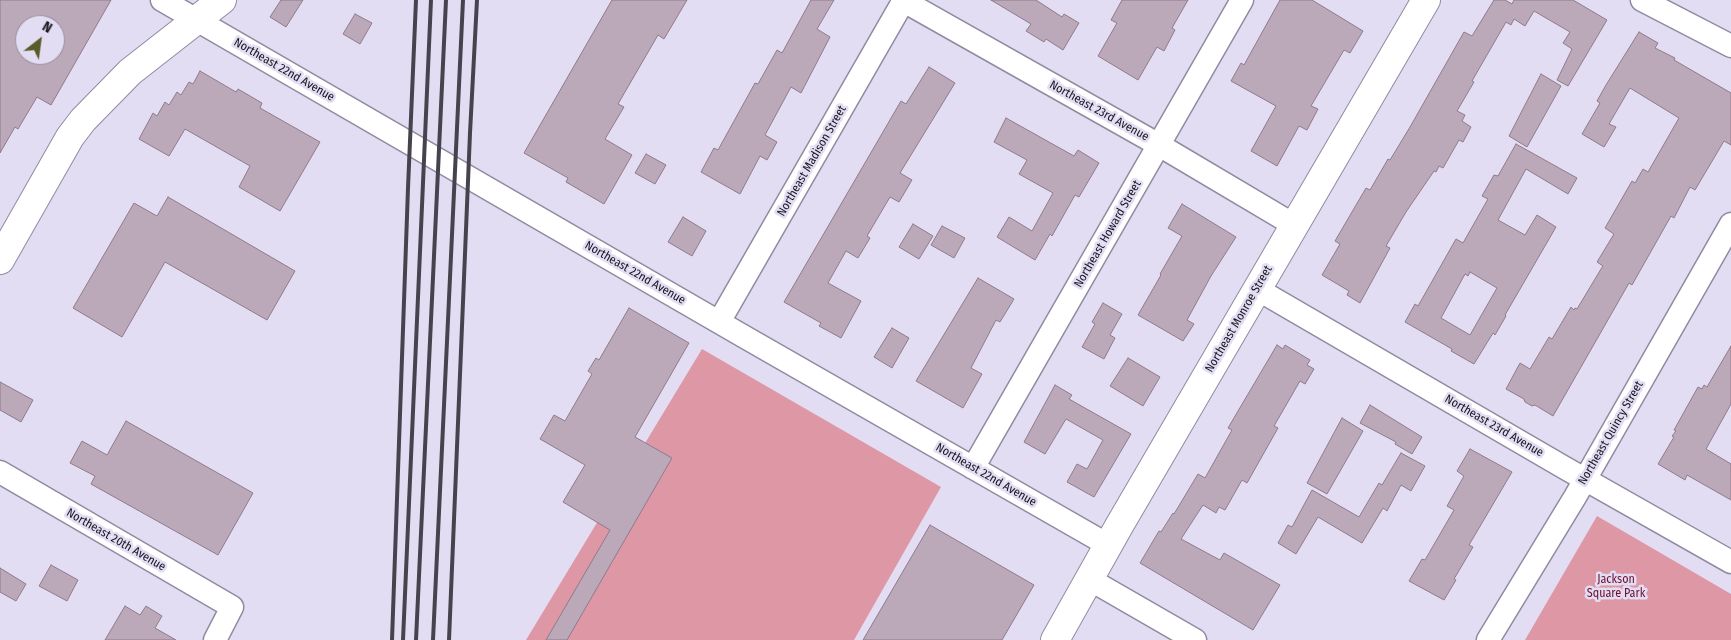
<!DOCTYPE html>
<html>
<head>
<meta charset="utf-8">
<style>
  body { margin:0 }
  #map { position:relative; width:1731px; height:640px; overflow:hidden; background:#e3ddf4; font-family:"Fira Sans Condensed",sans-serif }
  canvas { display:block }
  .north { position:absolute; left:15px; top:15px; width:50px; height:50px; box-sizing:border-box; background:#e3ddf4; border:1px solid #928d9e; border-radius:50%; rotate:30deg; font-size:14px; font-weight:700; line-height:20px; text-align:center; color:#18151d }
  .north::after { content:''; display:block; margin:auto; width:18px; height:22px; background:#595c29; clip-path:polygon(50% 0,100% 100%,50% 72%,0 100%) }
</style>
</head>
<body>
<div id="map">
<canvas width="1731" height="640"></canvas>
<div class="north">N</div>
</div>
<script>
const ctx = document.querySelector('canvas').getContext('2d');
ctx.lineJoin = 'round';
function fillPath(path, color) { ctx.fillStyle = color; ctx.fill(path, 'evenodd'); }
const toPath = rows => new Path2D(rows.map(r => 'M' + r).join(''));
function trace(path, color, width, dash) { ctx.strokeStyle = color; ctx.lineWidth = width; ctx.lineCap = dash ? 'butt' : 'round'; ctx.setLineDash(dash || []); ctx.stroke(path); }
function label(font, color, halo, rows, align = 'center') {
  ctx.font = font + ' "Fira Sans Condensed",sans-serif'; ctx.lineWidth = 5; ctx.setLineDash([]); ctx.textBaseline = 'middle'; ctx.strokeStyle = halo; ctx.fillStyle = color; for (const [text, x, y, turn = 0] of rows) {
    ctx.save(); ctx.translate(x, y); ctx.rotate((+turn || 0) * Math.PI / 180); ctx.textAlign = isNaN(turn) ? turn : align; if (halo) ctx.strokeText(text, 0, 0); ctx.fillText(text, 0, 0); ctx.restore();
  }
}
const green = toPath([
  [702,349,941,487,854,640,526,640],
  [1597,516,1731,594,1731,640,1525,640]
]);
const building = toPath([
  [0,0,111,0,51,105,37,97,18,129,15,127,0,153,0,0],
  [25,25,55,25,55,55,25,55,25,25],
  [281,0,303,0,286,27,270,17,281,0],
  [612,0,687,0,664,39,658,35,618,104,624,107,605,139,632,155,604,204,566,182,568,178,524,153,612,0],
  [811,0,834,0,817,29,830,37,801,93,791,87,765,135,777,142,767,160,760,156,740,194,701,172,714,148,718,150,755,83,758,84,777,50,782,53,811,0],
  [991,0,1036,0,1062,17,1064,14,1079,23,1063,50,1046,39,1044,42,1026,31,1031,24,991,0],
  [1122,0,1188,0,1172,28,1175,30,1164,51,1157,47,1138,80,1098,56,1117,23,1111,20,1122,0],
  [1280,0,1312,0,1363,31,1350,53,1344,50,1311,106,1318,109,1307,130,1299,126,1277,166,1251,151,1276,106,1231,81,1241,63,1244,65,1280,0],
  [1494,0,1505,0,1512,4,1514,0,1573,0,1607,20,1568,86,1557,80,1572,49,1563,43,1570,32,1534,11,1525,26,1514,19,1511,25,1506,22,1472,81,1474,82,1457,111,1465,115,1462,121,1471,127,1463,142,1459,140,1443,168,1439,166,1436,172,1434,171,1406,212,1386,246,1390,248,1360,303,1347,295,1349,291,1322,275,1340,244,1335,241,1366,188,1370,190,1388,159,1390,160,1410,127,1464,32,1472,36,1494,0],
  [355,14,372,23,360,44,343,34,355,14],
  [1639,32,1658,43,1655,48,1675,58,1674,60,1731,93,1731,145,1724,141,1695,190,1690,187,1674,218,1671,216,1632,285,1629,283,1553,416,1535,405,1532,406,1525,402,1524,399,1506,389,1520,363,1530,369,1549,337,1552,339,1571,307,1574,310,1575,308,1577,309,1601,269,1603,266,1597,262,1614,234,1605,228,1632,181,1635,183,1643,169,1648,172,1679,118,1630,88,1609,124,1616,127,1604,147,1582,134,1600,103,1597,101,1606,85,1639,32],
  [929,67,955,83,900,173,912,180,899,202,890,197,867,236,870,238,858,258,846,251,828,283,861,301,841,338,819,326,821,323,784,302,901,101,906,104,929,67],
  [200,71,236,92,238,89,262,103,260,108,320,142,280,211,239,187,250,166,185,129,169,156,139,139,153,113,157,116,165,102,169,105,177,92,181,95,189,82,193,84,200,71],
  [1541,74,1561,86,1527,147,1509,136,1541,74],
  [1006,118,1074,156,1078,150,1099,163,1079,197,1075,195,1052,236,1050,234,1035,260,997,237,1009,217,1032,231,1053,193,1019,174,1027,160,994,142,1006,118],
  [1516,144,1577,178,1568,194,1526,169,1498,220,1525,235,1537,215,1556,227,1505,315,1506,316,1495,335,1493,333,1474,364,1451,351,1452,349,1405,322,1415,304,1418,306,1456,239,1463,243,1488,199,1482,196,1494,175,1498,176,1516,144],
  [1470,272,1497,288,1470,335,1441,318,1465,274,1468,276,1470,272],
  [646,154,666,165,655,184,635,173,646,154],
  [168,197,295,271,267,320,165,262,122,337,73,308,134,203,157,216,168,197],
  [1182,204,1236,237,1211,276,1187,320,1194,324,1183,341,1138,315,1161,275,1160,274,1182,236,1168,228,1182,204],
  [683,217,706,231,692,256,668,242,683,217],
  [913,224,933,236,919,259,899,247,913,224],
  [942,226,965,238,954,258,931,245,942,226],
  [978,278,1014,299,1000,322,996,320,971,368,982,374,963,408,916,381,978,278],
  [1103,303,1122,314,1110,335,1115,338,1104,359,1082,347,1095,324,1092,322,1103,303],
  [629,308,689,343,635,437,672,458,567,640,546,640,610,530,563,502,585,465,540,439,554,415,565,421,592,374,588,371,596,358,599,360,629,308],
  [892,328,909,338,892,368,874,357,892,328],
  [1277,345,1283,349,1285,345,1310,360,1307,365,1314,369,1305,384,1300,381,1274,426,1278,428,1247,483,1242,480,1225,510,1219,507,1216,513,1203,505,1181,539,1220,560,1224,553,1280,585,1253,630,1140,563,1159,531,1161,532,1173,513,1174,514,1198,474,1205,478,1232,430,1228,428,1277,345],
  [1731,346,1731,404,1706,449,1731,464,1731,500,1687,475,1685,480,1658,464,1674,437,1672,436,1676,431,1674,430,1698,387,1702,389,1704,385,1707,387,1731,346],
  [1128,358,1160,377,1143,406,1110,386,1128,358],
  [0,382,33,400,21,422,0,410,0,382],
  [1055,385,1072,395,1069,399,1131,434,1094,497,1067,482,1077,464,1087,469,1103,440,1066,419,1045,454,1024,442,1055,385],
  [1370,405,1422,437,1412,454,1395,444,1396,442,1360,423,1370,405],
  [1342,418,1363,431,1327,494,1307,483,1342,418],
  [126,421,253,493,218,555,91,484,95,476,70,463,82,441,107,455,126,421],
  [1470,449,1512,472,1469,545,1473,547,1454,579,1456,580,1444,600,1409,581,1422,559,1425,560,1454,510,1447,506,1464,476,1457,471,1470,449],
  [1401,453,1425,466,1411,491,1401,485,1387,511,1383,508,1362,543,1318,517,1296,554,1278,543,1288,525,1292,527,1312,490,1359,517,1379,483,1382,485,1401,453],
  [930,525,1034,585,1002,640,863,640,930,525],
  [51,565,78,580,67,601,39,586,51,565],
  [0,568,26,584,16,601,0,592,0,568],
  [125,606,140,615,146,606,162,616,155,628,176,640,105,640,125,606]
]);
const street = toPath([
  [162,0,743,336,1108,545],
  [902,0,1159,145,1294,225],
  [1642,0,1731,46],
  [1257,289,1565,468,1731,562],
  [719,322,904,0],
  [973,468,1242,0],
  [0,472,232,607,215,640],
  [1089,579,1195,640],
  [1488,640,1575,497,1731,224]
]);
const secondary = toPath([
  [0,260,70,137,83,120,130,72,222,0],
  [1055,640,1119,526,1426,0]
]);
const rail = toPath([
  [392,640,408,188,416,0],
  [403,640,431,0],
  [416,640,446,0],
  [433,640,463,0],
  [449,640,470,133,477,0]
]);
const streetNames = [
  ["Northeast 22nd Avenue",284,70,30],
  ["Northeast 23rd Avenue",1099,111,29],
  ["Northeast Madison Street",812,161,-60],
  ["Northeast Howard Street",1108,234,-60],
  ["Northeast 22nd Avenue",635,273,30],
  ["Northeast Monroe Street",1239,319,-60],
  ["Northeast 23rd Avenue",1494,426,30],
  ["Northeast Quincy Street",1611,433,-60],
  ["Northeast 22nd Avenue",986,475,30],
  ["Northeast 20th Avenue",116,540,30]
];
const parkNames = [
  ["Jackson",1616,580],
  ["Square Park",1616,594]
];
fillPath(green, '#dd97a5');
fillPath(building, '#bba8b8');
trace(building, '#8e7b8b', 1);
trace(street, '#908ba0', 25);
trace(secondary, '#908ba0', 30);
trace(street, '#fff', 22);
trace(secondary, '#fff', 28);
trace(rail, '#46424e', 4);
label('12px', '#18151d', '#e3ddf4', streetNames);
label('12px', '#6d1030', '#e3ddf4', parkNames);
</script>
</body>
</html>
